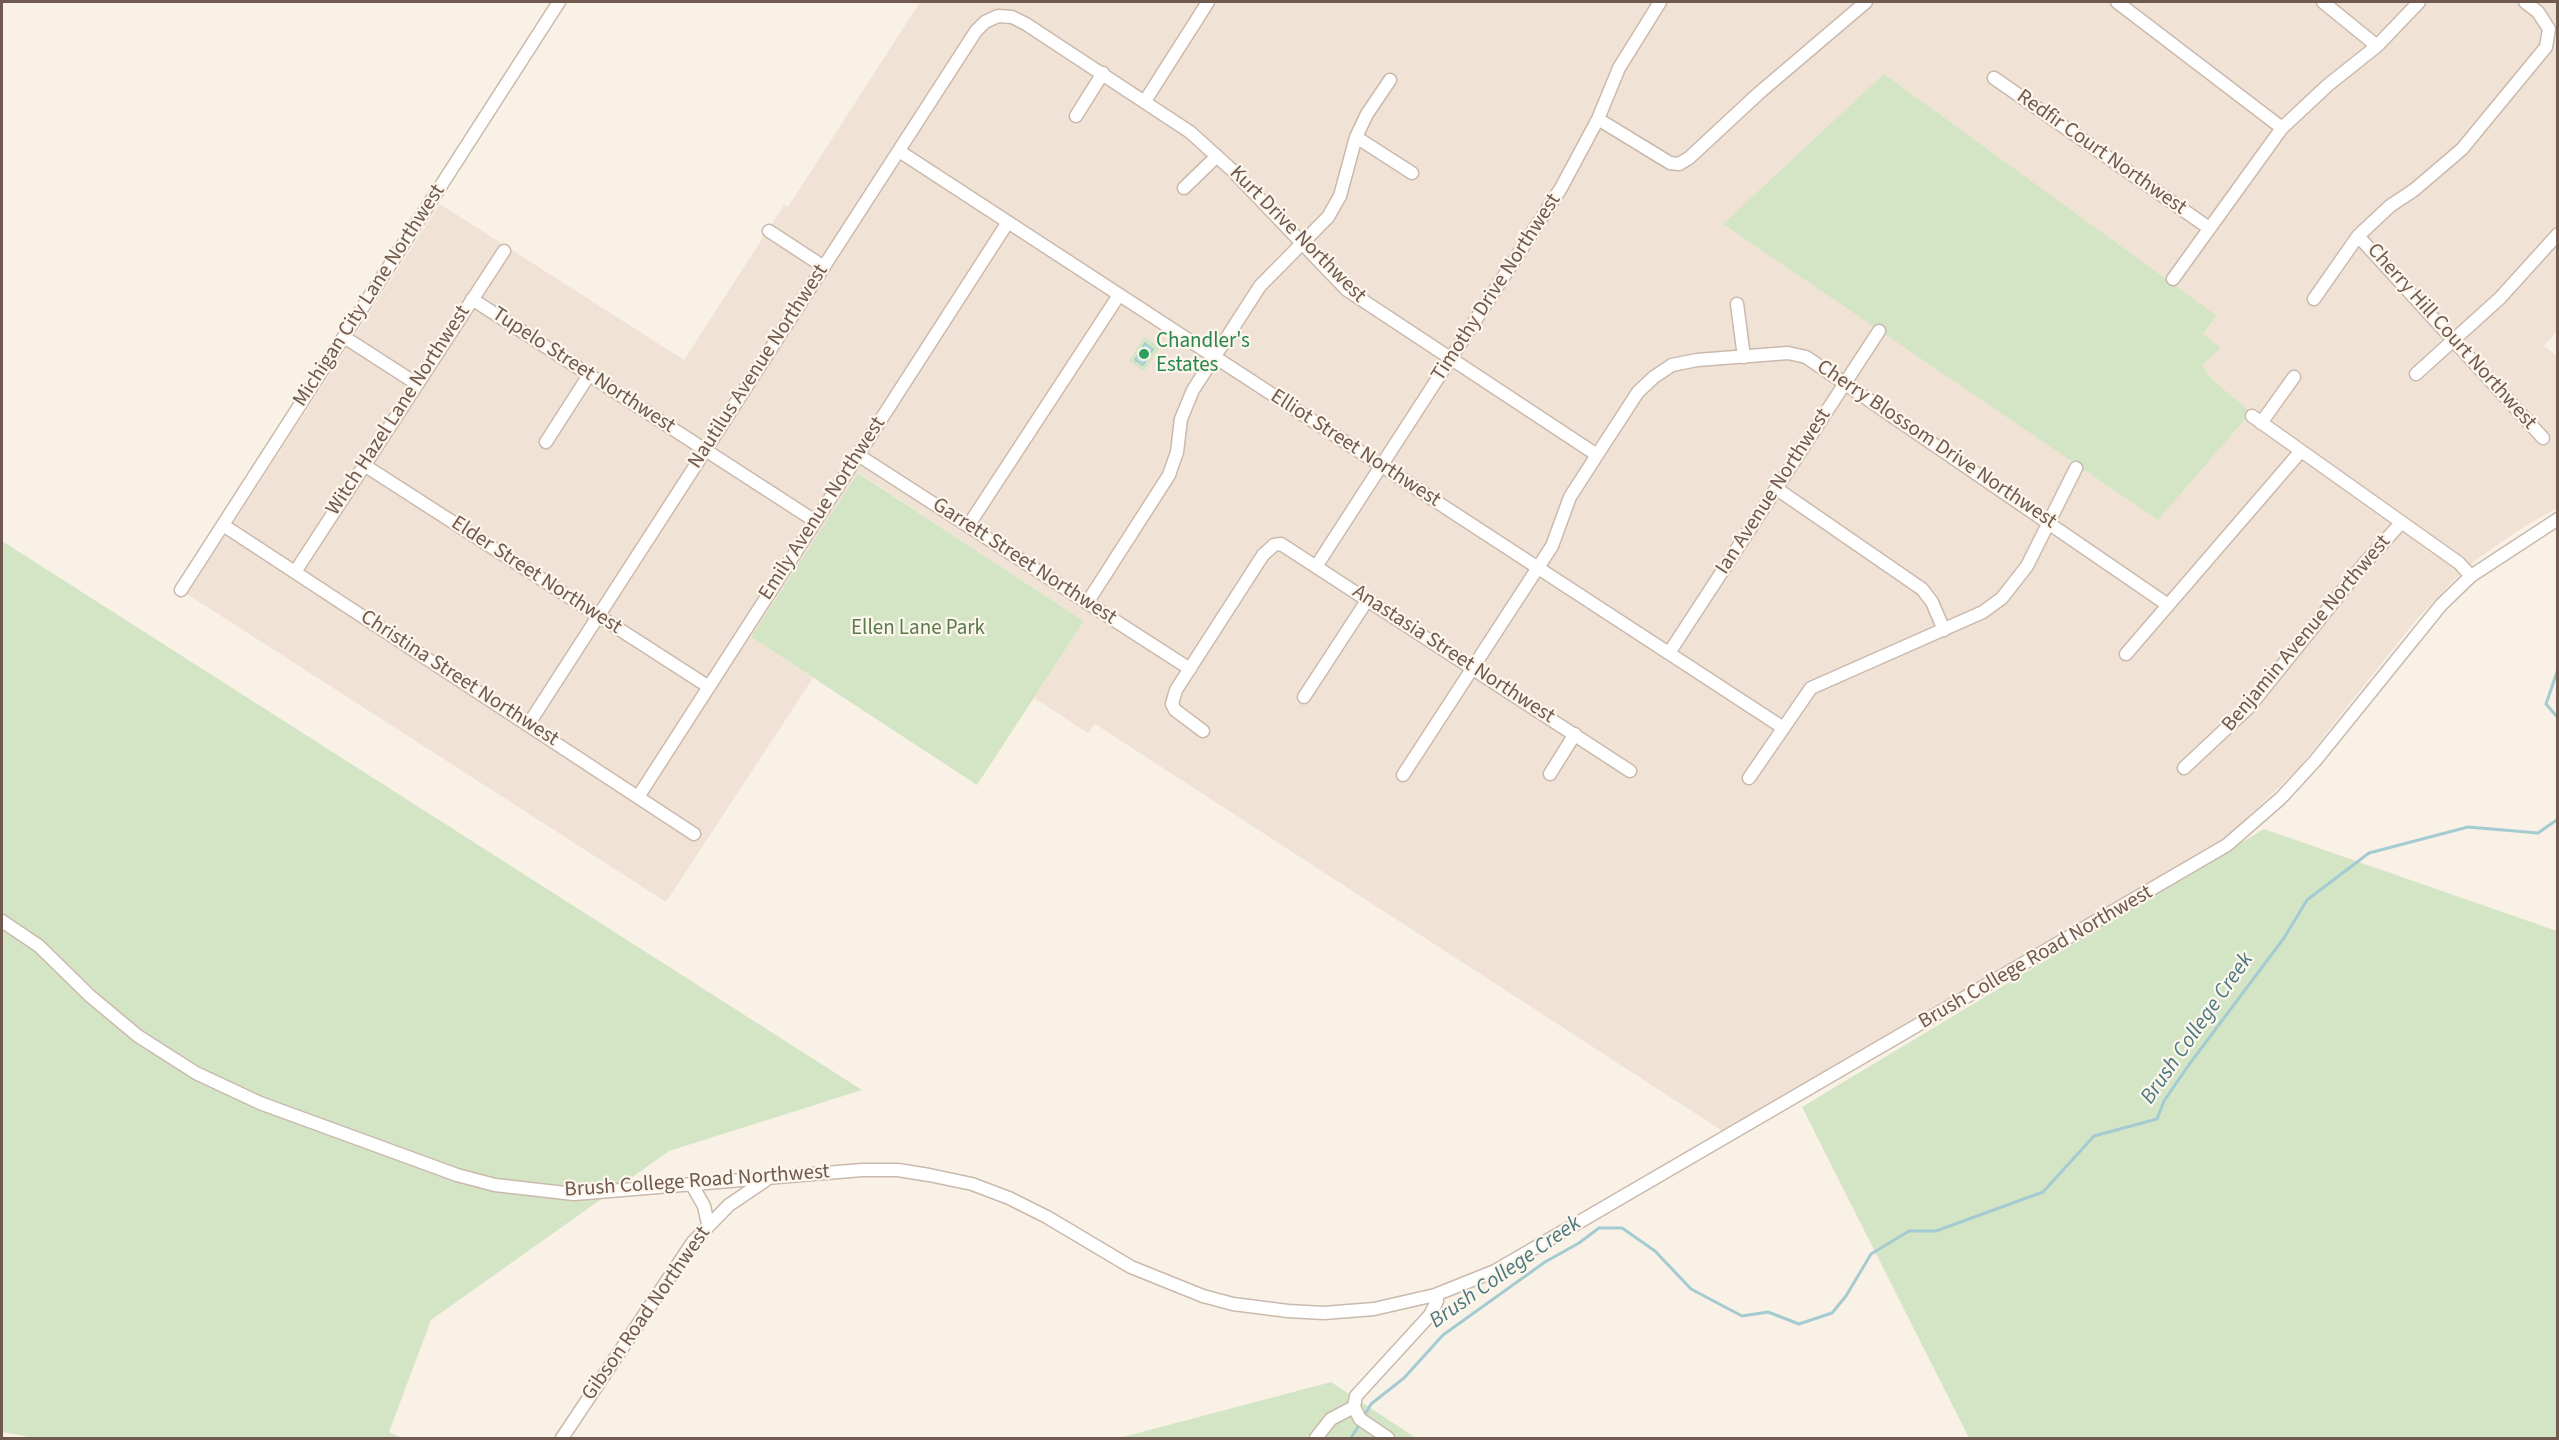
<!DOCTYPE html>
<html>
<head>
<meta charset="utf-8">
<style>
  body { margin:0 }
  #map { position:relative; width:2559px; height:1440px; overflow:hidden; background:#f9f1e6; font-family:"Source Sans 3",sans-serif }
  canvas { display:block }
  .frame { position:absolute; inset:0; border:3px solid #70594e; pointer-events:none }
</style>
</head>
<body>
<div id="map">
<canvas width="2559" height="1440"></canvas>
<div class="frame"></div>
</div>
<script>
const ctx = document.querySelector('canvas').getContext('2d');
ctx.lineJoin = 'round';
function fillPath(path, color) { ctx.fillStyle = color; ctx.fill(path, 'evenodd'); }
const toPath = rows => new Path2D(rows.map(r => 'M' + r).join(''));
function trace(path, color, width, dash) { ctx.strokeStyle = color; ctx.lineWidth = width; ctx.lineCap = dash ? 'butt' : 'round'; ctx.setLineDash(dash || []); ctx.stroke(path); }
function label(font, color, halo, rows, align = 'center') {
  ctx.font = font + ' "Source Sans 3",sans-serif'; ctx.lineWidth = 4.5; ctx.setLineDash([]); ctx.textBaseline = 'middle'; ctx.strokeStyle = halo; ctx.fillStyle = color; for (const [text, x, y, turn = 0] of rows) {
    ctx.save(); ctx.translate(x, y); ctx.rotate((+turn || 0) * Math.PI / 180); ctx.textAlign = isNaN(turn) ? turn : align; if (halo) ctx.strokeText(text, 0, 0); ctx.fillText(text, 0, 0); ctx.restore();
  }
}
const residential = toPath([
  [920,2,2557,2,2558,330,2544,346,2557,356,2557,508,2522,528,2477,559,2450,584,2416,620,2297,770,2221,842,1724,1132,1095,724,1088,733,1034,698,1084,621,859,473,751,637,813,678,666,902,187,594,440,204,684,360,784,205,788,207],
  [1723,224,2217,316,2203,334,2202,365,2214,381,2251,412,1829,294]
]);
const green = toPath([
  [1884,74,2217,316,2203,334,2221,348,2202,365,2214,381,2251,412,2158,520,1723,224],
  [1144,337,1160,347,1144,371,1129,361],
  [858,473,1084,621,977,785,751,637],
  [2,541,862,1090,669,1151,431,1320,389,1432,402,1438,35,1438,2,1432],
  [2264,829,2557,931,2557,1438,1969,1438,1802,1107],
  [1331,1382,1416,1438,1119,1438]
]);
const water = toPath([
  [1145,343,1153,349,1143,365,1135,360,1145,343]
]);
const stream = toPath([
  [2558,669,2546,704,2558,718],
  [1364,1416,1371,1404,1404,1378,1443,1335,1545,1262,1579,1243,1599,1228,1622,1228,1655,1251,1691,1289,1742,1316,1768,1312,1799,1324,1832,1313,1846,1296,1871,1254,1909,1231,1936,1231,2043,1192,2094,1136,2157,1119,2164,1101,2188,1066,2284,938,2307,900,2369,853,2468,827,2538,833,2558,819],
  [1351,1438,1361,1422]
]);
const minor = toPath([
  [2117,2,2282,128],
  [2323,2,2377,46],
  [1994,78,2209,228],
  [1145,101,1208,2],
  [1076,116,1103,73],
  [1598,119,1670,163,1679,164,1689,158,1759,93,1866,2],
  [1356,137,1412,173],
  [899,151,1782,727],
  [1184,188,1217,156],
  [769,231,824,267],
  [2358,236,2543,438],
  [2173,279,2282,128,2328,85,2377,46,2419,2],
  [472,299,815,521],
  [2314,299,2358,236,2390,206,2414,190,2462,149,2546,47,2549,29,2538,12,2525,2],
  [1737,304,1744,357],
  [344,337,417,384],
  [2416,374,2500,298,2558,234],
  [2252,416,2459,563,2471,576],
  [2261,423,2294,377],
  [546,442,589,375],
  [858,455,1190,669],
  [364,465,709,687],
  [1777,489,1922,589,1932,602,1944,630],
  [223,525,694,834],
  [968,526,1119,295],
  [1317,565,1561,188,1598,119,1619,68,1660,2],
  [295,572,504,251],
  [181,590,559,2],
  [1087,603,1169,475,1177,452,1181,419,1193,390,1260,286,1328,217,1340,196,1356,137,1367,114,1390,80],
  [1669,653,1879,331],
  [2126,654,2301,451],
  [1304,697,1368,599],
  [528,725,976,31,985,22,998,16,1012,17,1026,24,1190,132,1232,170,1347,290,1597,455],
  [1203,731,1175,710,1172,704,1176,690,1263,555,1274,545,1281,544,1630,771],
  [2184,768,2249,707,2364,564,2401,523],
  [1550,774,1575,734],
  [1403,775,1552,546,1570,497,1597,455,1638,392,1654,377,1672,365,1697,360,1788,353,1806,357,2168,605],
  [1749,778,1811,688,1983,612,2002,598,2027,566,2076,468],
  [638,797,1008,222],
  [2,921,39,946,90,996,138,1036,196,1073,260,1103,457,1175,495,1185,574,1194,862,1170,898,1170,929,1175,972,1184,1009,1198,1047,1217,1131,1267,1203,1296,1233,1304,1288,1311,1324,1313,1374,1309,1435,1295,1495,1271,2227,845,2281,798,2315,761,2441,605,2471,576,2558,519],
  [692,1185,704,1206,708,1224],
  [562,1438,693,1242,729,1205,766,1180],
  [1316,1438,1331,1419,1354,1407],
  [1388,1438,1360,1419,1354,1407,1356,1396,1430,1315,1437,1301,1435,1295]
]);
const markers = [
  [1144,354,6,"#2e9e5b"]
];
const streetNames = [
  ["Redfir Court Northwest",2101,153,35],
  ["Kurt Drive Northwest",1297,235,45],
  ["Timothy Drive Northwest",1497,288,-57],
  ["Michigan City Lane Northwest",370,296,-57],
  ["Cherry Hill Court Northwest",2451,337,48],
  ["Nautilus Avenue Northwest",759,367,-57],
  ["Tupelo Street Northwest",583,371,33],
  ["Witch Hazel Lane Northwest",399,411,-57],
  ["Cherry Blossom Drive Northwest",1936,445,34],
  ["Elliot Street Northwest",1355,449,33],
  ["Ian Avenue Northwest",1774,492,-57],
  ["Emily Avenue Northwest",823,509,-57],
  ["Garrett Street Northwest",1024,562,33],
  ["Elder Street Northwest",536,576,33],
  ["Benjamin Avenue Northwest",2307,634,-50],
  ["Anastasia Street Northwest",1453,655,33],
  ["Christina Street Northwest",459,679,33],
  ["Brush College Road Northwest",2036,958,-30],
  ["Brush College Road Northwest",697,1182,-4],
  ["Gibson Road Northwest",647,1314,-55]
];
const leisureNames = [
  ["Chandler's",1156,342],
  ["Estates",1156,366]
];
const parkNames = [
  ["Ellen Lane Park",918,629]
];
const waterNames = [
  ["Brush College Creek",2198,1029,-55],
  ["Brush College Creek",1506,1273,-35]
];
fillPath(residential, '#f0e3d5');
fillPath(green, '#d4e5c6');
fillPath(water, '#bddce1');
trace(water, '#a4cbd1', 1.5);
trace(stream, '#a4cbd1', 3);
trace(minor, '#cab9ad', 15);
trace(minor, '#fff', 12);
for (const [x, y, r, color] of markers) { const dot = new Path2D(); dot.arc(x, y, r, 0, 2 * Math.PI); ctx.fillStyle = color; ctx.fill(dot); trace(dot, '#fdf6ec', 2); }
label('21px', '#70594e', '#fdf6ec', streetNames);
label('21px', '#27864d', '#fdf6ec', leisureNames, 'left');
label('21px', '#597a4a', '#fdf6ec', parkNames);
label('italic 22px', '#4b7980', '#fdf6ec', waterNames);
</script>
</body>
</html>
